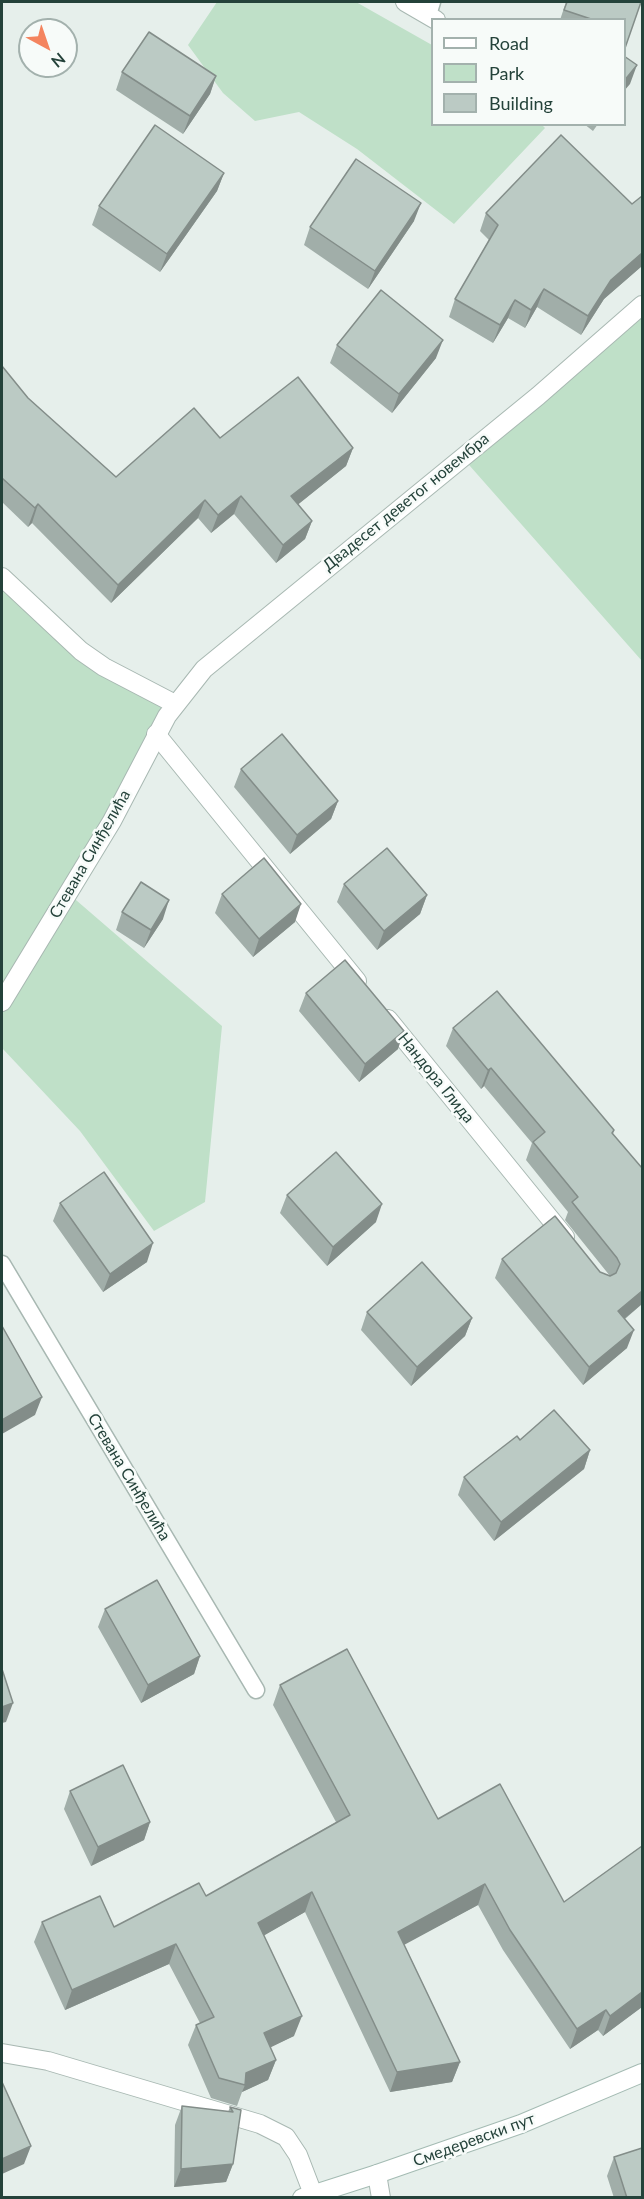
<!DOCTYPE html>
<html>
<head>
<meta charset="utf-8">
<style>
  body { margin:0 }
  #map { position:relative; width:644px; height:2199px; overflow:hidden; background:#e6efeb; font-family:Lato,sans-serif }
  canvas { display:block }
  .frame { position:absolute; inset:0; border:3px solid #24423a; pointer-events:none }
  .legend { position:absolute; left:431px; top:18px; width:195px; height:108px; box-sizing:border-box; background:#f7fbf9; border:2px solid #a3b1ad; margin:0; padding:8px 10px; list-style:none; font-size:18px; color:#24423a }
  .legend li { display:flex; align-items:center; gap:12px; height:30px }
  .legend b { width:30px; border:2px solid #a3b1ad }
  .north { position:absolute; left:18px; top:18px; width:60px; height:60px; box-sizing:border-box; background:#f7fbf9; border:2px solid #a3b1ad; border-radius:50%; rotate:140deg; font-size:16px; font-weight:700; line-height:24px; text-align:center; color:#24423a }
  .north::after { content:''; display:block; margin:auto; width:21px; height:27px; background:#f4845f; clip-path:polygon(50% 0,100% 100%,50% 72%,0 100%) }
</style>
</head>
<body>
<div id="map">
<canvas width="644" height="2199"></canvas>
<div class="frame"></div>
<ul class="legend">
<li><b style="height:8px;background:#fff"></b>Road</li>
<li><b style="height:16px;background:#bfe0c8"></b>Park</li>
<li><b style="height:16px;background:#bbcac4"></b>Building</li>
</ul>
<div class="north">N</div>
</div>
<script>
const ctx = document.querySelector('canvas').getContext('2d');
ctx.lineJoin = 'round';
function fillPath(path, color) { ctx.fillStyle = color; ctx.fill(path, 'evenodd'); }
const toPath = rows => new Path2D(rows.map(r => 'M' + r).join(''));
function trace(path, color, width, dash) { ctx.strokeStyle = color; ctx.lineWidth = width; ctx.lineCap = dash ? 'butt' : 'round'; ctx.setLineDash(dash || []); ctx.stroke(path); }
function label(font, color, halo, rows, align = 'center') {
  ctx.font = font + ' Lato,sans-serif'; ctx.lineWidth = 5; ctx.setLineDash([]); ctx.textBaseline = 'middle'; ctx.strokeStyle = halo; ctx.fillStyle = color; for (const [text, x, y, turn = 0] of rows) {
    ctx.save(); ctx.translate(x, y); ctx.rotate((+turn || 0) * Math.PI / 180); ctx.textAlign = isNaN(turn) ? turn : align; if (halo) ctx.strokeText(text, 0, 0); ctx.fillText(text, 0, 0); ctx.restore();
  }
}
const green = toPath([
  [217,2,356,2,432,45,432,124,541,124,545,128,454,224,357,149,299,112,255,121,223,93,188,45],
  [642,303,642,661,462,457],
  [2,577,42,617,175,704,69,894,222,1026,205,1202,154,1231,80,1131,2,1048]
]);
const service = toPath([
  [428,15,432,2],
  [2,1264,256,1690]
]);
const minor = toPath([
  [405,2,436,20],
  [2,577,81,651,104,667,175,704],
  [156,734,357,981],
  [388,1019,565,1237],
  [2,2053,48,2061,260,2124,286,2137,298,2155,313,2194],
  [377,2174,381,2198]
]);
const tertiary = toPath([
  [2,1002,112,821,167,716,204,669,538,396,642,305]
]);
const secondary = toPath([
  [302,2198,377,2174,521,2124,642,2073]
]);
const wall = toPath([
  [566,2,641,2,624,20,560,20],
  [122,72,216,76,210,94,183,134,116,90],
  [584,124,598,124,593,131],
  [224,173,217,191,160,272,92,225,99,206],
  [642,196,642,266,604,299,581,335,537,307,525,328,508,318,493,343,449,317,455,299,489,240,480,231,486,213,632,204],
  [414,221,368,289,304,245,310,227],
  [337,345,436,358,392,413,330,363],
  [2,366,28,398,116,477,220,438,353,448,346,466,298,504,312,521,305,539,276,563,234,514,211,533,198,518,111,603,32,523,28,527,2,502],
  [241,769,338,801,331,819,290,854,234,787],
  [344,884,427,895,420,914,377,950,337,902],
  [222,894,295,922,253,957,215,913],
  [122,912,163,919,144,948,116,930],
  [306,993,398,1049,359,1082,299,1011],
  [453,1028,614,1130,613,1134,642,1168,642,1304,625,1319,627,1348,583,1385,495,1278,502,1259,600,1272,610,1276,565,1220,568,1212,526,1160,532,1143,484,1086,481,1089,446,1046],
  [287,1195,376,1222,327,1266,280,1213],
  [60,1203,147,1262,103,1292,53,1221],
  [367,1312,472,1318,465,1336,411,1386,361,1330],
  [520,1440,590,1450,584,1469,494,1541,458,1495,464,1477],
  [105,1609,200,1656,194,1674,141,1703,98,1627],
  [280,1685,438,1819,564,1902,642,1846,642,2007,603,2036,598,2030,570,2049,503,1950,478,1905,404,1944,460,2062,452,2082,390,2092,305,1912,264,1935,294,2036,270,2047,276,2060,268,2080,242,2092,237,2106,211,2098,188,2045,196,2025,200,2023,169,1964,65,2010,34,1942,42,1922,114,1927,206,1896,336,1822,273,1705],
  [70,1791,150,1822,144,1840,91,1866,64,1809],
  [182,2106,228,2112,230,2107,241,2110,233,2164,226,2182,174,2187,175,2125],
  [614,2157,642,2198,614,2198,607,2176]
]);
const shadedWall = toPath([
  [637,65,630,84,624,91,624,81],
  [216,76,210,94,183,134,190,116],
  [224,173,217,191,160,272,167,254],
  [421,203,414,221,368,289,375,271],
  [642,253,642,266,604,299,581,335,588,316,611,280],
  [544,289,537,307,525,328,531,310],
  [515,300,508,318,493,343,500,325],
  [443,340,436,358,392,413,399,394],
  [353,448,346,466,285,515,291,496],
  [241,496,234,514,211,533,218,515],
  [205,500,198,518,111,603,118,585],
  [38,504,32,523,28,527,35,508],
  [312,521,305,539,276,563,283,545],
  [338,801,331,819,290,854,297,835],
  [427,895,420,914,377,950,384,931],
  [169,900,163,919,144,948,151,930],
  [301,904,295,922,253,957,259,939],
  [404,1031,398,1049,359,1082,365,1064],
  [491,1068,484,1086,481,1089,488,1070],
  [382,1204,376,1222,327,1266,333,1247],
  [153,1243,147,1262,103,1292,110,1274],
  [642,1291,642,1304,612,1329,618,1311],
  [472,1318,465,1336,411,1386,417,1367],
  [634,1330,627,1348,583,1385,589,1367],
  [42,1397,35,1415,2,1434,2,1420],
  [590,1450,584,1469,494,1541,501,1522],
  [200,1656,194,1674,141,1703,148,1685],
  [13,1703,6,1722,2,1723,2,1707],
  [150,1822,144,1840,91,1866,98,1847],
  [485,1884,478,1905,391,1952,398,1932],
  [312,1892,305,1912,251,1943,258,1923],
  [176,1944,169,1964,65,2010,72,1990],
  [642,1992,642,2007,603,2036,610,2016],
  [606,2010,598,2030,570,2049,577,2029],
  [302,2016,294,2036,257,2054,264,2033],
  [276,2060,268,2080,242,2092,245,2085,246,2073],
  [460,2062,452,2082,390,2092,397,2072],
  [31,2146,24,2164,2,2174,2,2159],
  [233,2164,226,2182,174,2187,181,2169]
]);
const building = toPath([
  [567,2,641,2,624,51,624,20,594,20,564,10,567,2],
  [149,32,216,76,190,116,122,72,149,32],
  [624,56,637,65,624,81,624,56],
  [155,125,224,173,167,254,99,206,155,125],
  [561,135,632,204,642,196,642,253,611,280,588,316,544,289,531,310,515,300,500,325,455,299,498,225,486,213,561,135],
  [356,159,421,203,375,271,310,227,356,159],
  [381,290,443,340,399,394,337,345,381,290],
  [2,366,28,398,116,477,194,408,220,438,298,377,353,448,291,496,312,521,283,545,241,496,218,515,205,500,118,585,38,504,35,508,2,478,2,366],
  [282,734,338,801,297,835,241,769,282,734],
  [387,848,427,895,384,931,344,884,387,848],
  [264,858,301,904,259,939,222,894,264,858],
  [141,882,169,900,151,930,122,912,141,882],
  [345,960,404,1031,365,1064,306,993,345,960],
  [497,991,614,1130,612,1133,642,1168,642,1291,618,1311,634,1330,589,1367,502,1259,555,1216,600,1272,610,1276,616,1273,620,1264,617,1258,572,1202,578,1197,533,1142,545,1132,491,1068,488,1070,453,1028,497,991],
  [336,1152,382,1204,333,1247,287,1195,336,1152],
  [104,1172,153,1243,110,1274,60,1203,104,1172],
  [422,1262,472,1318,417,1367,367,1312,422,1262],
  [2,1326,42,1397,2,1420,2,1326],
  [554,1410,590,1450,501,1522,464,1477,517,1436,520,1440,554,1410],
  [157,1580,200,1656,148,1685,105,1609,157,1580],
  [347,1649,438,1819,500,1784,564,1902,642,1846,642,1992,610,2016,606,2010,577,2029,510,1930,485,1884,398,1932,460,2062,397,2072,312,1892,258,1923,302,2016,264,2033,276,2060,246,2073,245,2085,219,2078,196,2025,214,2017,176,1944,72,1990,42,1922,100,1896,114,1927,199,1883,206,1896,350,1815,280,1685,347,1649],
  [2,1669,13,1703,2,1707,2,1669],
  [123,1765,150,1822,98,1847,70,1791,123,1765],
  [2,2082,31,2146,2,2159,2,2082],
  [182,2106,233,2112,230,2107,241,2110,233,2164,181,2169,182,2106],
  [642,2148,642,2198,627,2198,614,2157,642,2148]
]);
const streetNames = [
  ["Двадесет деветог новембра",406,502,-39],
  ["Стевана Синђелића",90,854,-60],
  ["Нандора Глида",436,1078,51],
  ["Стевана Синђелића",129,1477,59],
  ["Смедеревски пут",474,2140,-20]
];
fillPath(green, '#bfe0c8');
trace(service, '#a8b8b2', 19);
trace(minor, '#a8b8b2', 20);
trace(tertiary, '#a8b8b2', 20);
trace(secondary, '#a4bbb3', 20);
trace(service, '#fff', 16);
trace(minor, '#fff', 18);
trace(tertiary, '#fff', 18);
trace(secondary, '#fff', 18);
fillPath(wall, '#a1aea9');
fillPath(shadedWall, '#838d89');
fillPath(building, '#bbcac4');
trace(building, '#838d89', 1.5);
label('16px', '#24423a', '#f7fbf9', streetNames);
</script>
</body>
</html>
